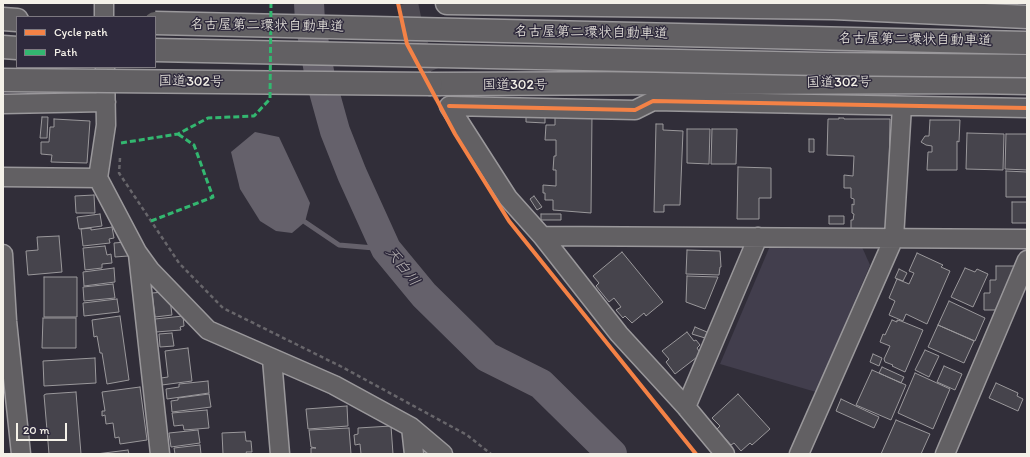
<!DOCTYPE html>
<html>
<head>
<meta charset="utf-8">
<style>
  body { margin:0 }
  #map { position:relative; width:1030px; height:457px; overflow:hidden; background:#312e39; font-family:Itim,sans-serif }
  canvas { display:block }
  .frame { position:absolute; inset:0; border:4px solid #f4f1e8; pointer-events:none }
  .legend { position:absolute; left:16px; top:16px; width:140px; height:52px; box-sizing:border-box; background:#2f2a3d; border:1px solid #7e7a81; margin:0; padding:5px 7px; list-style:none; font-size:12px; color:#f4f1e8 }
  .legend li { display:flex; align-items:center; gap:8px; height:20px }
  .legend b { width:20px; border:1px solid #7e7a81 }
  .scale { position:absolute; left:16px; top:423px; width:51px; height:18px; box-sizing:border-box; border:2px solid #f4f1e8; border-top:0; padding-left:5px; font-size:12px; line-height:14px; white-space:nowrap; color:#f4f1e8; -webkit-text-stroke:3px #2f2a3d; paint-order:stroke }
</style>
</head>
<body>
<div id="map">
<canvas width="1030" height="457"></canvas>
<div class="frame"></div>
<ul class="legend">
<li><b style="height:5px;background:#f48246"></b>Cycle path</li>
<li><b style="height:5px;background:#33b770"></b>Path</li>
</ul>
<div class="scale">20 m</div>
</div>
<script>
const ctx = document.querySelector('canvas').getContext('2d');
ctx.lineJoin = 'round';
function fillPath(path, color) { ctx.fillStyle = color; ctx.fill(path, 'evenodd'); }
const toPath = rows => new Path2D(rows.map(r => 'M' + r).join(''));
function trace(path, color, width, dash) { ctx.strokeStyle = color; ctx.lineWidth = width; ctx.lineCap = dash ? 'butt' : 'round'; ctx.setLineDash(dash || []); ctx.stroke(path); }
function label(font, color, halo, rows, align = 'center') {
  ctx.font = font + ' Itim,"Klee One",sans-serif'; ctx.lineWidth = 3; ctx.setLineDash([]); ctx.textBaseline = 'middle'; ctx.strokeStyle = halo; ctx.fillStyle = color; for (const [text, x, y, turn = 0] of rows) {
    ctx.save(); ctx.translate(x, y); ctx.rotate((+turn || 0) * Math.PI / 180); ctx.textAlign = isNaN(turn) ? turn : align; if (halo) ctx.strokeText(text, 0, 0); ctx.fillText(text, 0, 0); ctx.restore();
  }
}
const green = toPath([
  [770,246,862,247,870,265,816,392,720,364]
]);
const water = toPath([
  [255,132,279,137,310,203,305,222,292,233,276,231,260,221,240,189,231,152]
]);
const stream = toPath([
  [305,222,339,245,386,249]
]);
const river = toPath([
  [309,3,310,22,320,77,335,131,352,174,386,249,424,295,487,357,541,384,612,454]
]);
const building = toPath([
  [526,115,545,116,545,123,526,122,526,115],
  [592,115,591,213,553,210,553,200,545,200,545,193,543,193,543,185,556,186,556,170,553,170,554,156,556,156,556,140,545,140,546,125,555,125,555,116,592,115],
  [42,117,48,117,47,138,40,138,42,117],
  [839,118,844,118,844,119,890,119,888,230,851,229,851,220,853,220,854,214,852,213,852,204,854,205,854,199,851,198,851,188,844,188,844,175,853,176,854,156,827,155,828,119,839,119,839,118],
  [54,119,90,121,87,163,51,162,52,155,41,154,41,142,49,142,50,127,54,127,54,119],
  [930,120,960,120,959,142,957,141,957,170,927,170,928,152,932,152,932,146,926,145,921,142,925,136,929,136,930,120],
  [656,124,663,124,663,130,683,131,680,205,664,205,664,212,654,212,656,124],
  [687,129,710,129,709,164,687,163,687,129],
  [712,129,737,129,736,164,711,164,712,129],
  [967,133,1004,134,1003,170,966,169,967,133],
  [1006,134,1027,134,1027,170,1005,169,1006,134],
  [809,139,814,139,814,152,809,152,809,139],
  [738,167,771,168,771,198,759,198,759,219,737,219,738,167],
  [1006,171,1027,172,1027,197,1006,197,1006,171],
  [94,195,95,213,76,213,75,196,94,195],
  [534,196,542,207,537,210,530,199,534,196],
  [1012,202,1027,202,1027,223,1012,223,1012,202],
  [100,214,102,226,79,229,77,217,100,214],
  [541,214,561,214,561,220,541,220,541,214],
  [829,216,844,216,844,224,829,224,829,216],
  [112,227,114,238,109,239,110,243,83,246,81,229,91,228,91,230,112,227],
  [59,236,62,272,28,275,26,251,38,250,37,237,59,236],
  [126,242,128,256,115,257,114,243,126,242],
  [105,246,107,255,111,254,112,263,102,264,102,268,85,270,83,248,105,246],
  [687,250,720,251,721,267,720,267,719,275,686,274,687,250],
  [622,252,663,302,646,316,644,313,632,323,625,316,623,318,616,310,621,307,614,298,609,302,596,286,599,283,593,276,622,252],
  [917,253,943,265,941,267,950,271,927,324,906,314,903,321,889,315,895,301,889,298,897,279,909,284,914,273,909,271,917,253],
  [996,266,1017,266,1004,310,984,310,984,293,990,293,990,280,996,280,996,266],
  [114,268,115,282,84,286,83,272,114,268],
  [965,268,975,272,977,269,988,274,973,307,951,297,965,268],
  [899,269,907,273,903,281,895,278,899,269],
  [687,276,718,277,705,309,686,302,687,276],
  [44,277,77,277,77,317,44,317,44,277],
  [113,284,115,298,84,301,83,287,113,284],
  [164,292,170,299,172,315,155,317,152,293,164,292],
  [117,299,119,312,84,316,83,303,117,299],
  [949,301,985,318,975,341,938,325,949,301],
  [120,316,129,380,107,384,102,353,100,353,97,336,94,337,92,320,120,316],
  [183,316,184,326,180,327,181,330,156,332,155,319,183,316],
  [43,318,76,318,76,348,42,348,43,318],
  [892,320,897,322,897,320,901,321,923,330,905,372,892,366,893,365,885,362,884,359,890,346,880,342,883,334,885,335,892,320],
  [938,325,974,341,964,363,928,347,938,325],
  [695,327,707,332,705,338,692,334,695,327],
  [687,332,694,341,696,340,700,345,697,348,701,354,675,374,666,362,669,359,662,351,687,332],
  [172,333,174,346,160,347,159,334,172,333],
  [188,348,192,381,162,385,161,378,168,377,165,351,188,348],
  [925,350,939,356,929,377,915,370,925,350],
  [873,354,882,358,879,366,870,362,873,354],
  [95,358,96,383,44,386,43,361,95,358],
  [944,366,962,374,955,390,937,382,944,366],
  [882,367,904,377,901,383,879,373,882,367],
  [872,370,906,385,891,420,856,405,872,370],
  [915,373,950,389,933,429,898,413,915,373],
  [208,381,209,393,167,399,166,389,179,387,179,384,208,381],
  [996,383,1018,393,1017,396,1023,399,1018,411,989,398,996,383],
  [140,387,147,440,120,444,119,437,115,438,113,423,106,424,105,415,102,416,102,411,105,411,102,392,140,387],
  [76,392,81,454,49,454,44,395,46,394,76,392],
  [209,394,211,407,172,412,171,401,178,400,178,398,209,394],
  [738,394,770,429,752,445,750,443,741,451,734,443,731,445,717,429,720,426,712,418,738,394],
  [841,399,879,417,874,428,836,411,841,399],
  [347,406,348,426,308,429,306,409,347,406],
  [207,410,209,428,184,430,183,425,174,426,172,413,207,410],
  [896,420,930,434,921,454,881,454,896,420],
  [391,426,393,454,361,454,360,444,355,445,354,435,358,434,358,428,391,426],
  [349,428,351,454,311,454,311,448,316,448,311,447,309,430,349,428],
  [198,430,200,443,171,447,169,433,198,430],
  [245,432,246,441,251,441,252,452,246,452,247,454,223,454,222,433,245,432],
  [200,445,201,454,175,454,174,448,200,445],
  [128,450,129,454,96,454,128,450]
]);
const streetTunnel = toPath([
  [409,3,416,37,439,91,449,106]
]);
const path = toPath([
  [398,3,400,9],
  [120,158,119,173,179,263,223,308,342,367,467,435,491,454],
  [642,387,696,454]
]);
const street = toPath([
  [104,3,104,17],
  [105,67,106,125,98,178,137,252,150,270,208,330,334,385,411,427,443,454],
  [3,104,106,102],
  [449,106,635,110,653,101,1027,108],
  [449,106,508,198,542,236,619,334,686,407,725,454],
  [3,177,98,178],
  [542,236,1027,239],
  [3,254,7,321,21,454],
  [138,254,160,454],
  [272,359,280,454],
  [686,407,758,237],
  [411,427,414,454],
  [799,454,894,238,902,106],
  [945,454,1027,260]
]);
const highway = toPath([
  [447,3,834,8,1027,17],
  [3,19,17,20],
  [3,47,17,48],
  [431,84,973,82,1027,83]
]);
const highwayBridge = toPath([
  [155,23,1027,43],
  [155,50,822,64,1027,66],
  [3,80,431,84]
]);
const quiet = toPath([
  [121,143,178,134,208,118,254,116,270,99,271,3],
  [151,221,213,197,194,145,178,134]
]);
const cycleway = toPath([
  [398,3,407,44,455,134,509,221,696,454],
  [449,106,635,110,653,101,1027,108]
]);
const streetNames = [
  ["名古屋第二環状自動車道",267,26,1],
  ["名古屋第二環状自動車道",591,33,1],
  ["名古屋第二環状自動車道",915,40,1],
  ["国道302号",191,82,1],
  ["国道302号",839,83,-1],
  ["国道302号",515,85]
];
const waterNames = [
  ["天白川",402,267,52]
];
fillPath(green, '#423e4d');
fillPath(water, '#65616b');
trace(stream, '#65616b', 5);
trace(river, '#65616b', 30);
fillPath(building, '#46444c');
trace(building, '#9a989b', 1);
trace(streetTunnel, '#4e4b53', 18, [18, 9]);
trace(street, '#9a989b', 21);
trace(highway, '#9a989b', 25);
trace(path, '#68666b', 2.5, [4, 3]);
trace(street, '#626063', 18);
trace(highway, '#626063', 22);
trace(highwayBridge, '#9a989b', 25, []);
trace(highwayBridge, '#626063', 22);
trace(quiet, '#33b770', 3, [6, 3]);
trace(cycleway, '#f48246', 4);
label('14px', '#f4f1e8', '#2f2a3d', streetNames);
label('italic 15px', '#b6b2b2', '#2f2a3d', waterNames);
</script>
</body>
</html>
